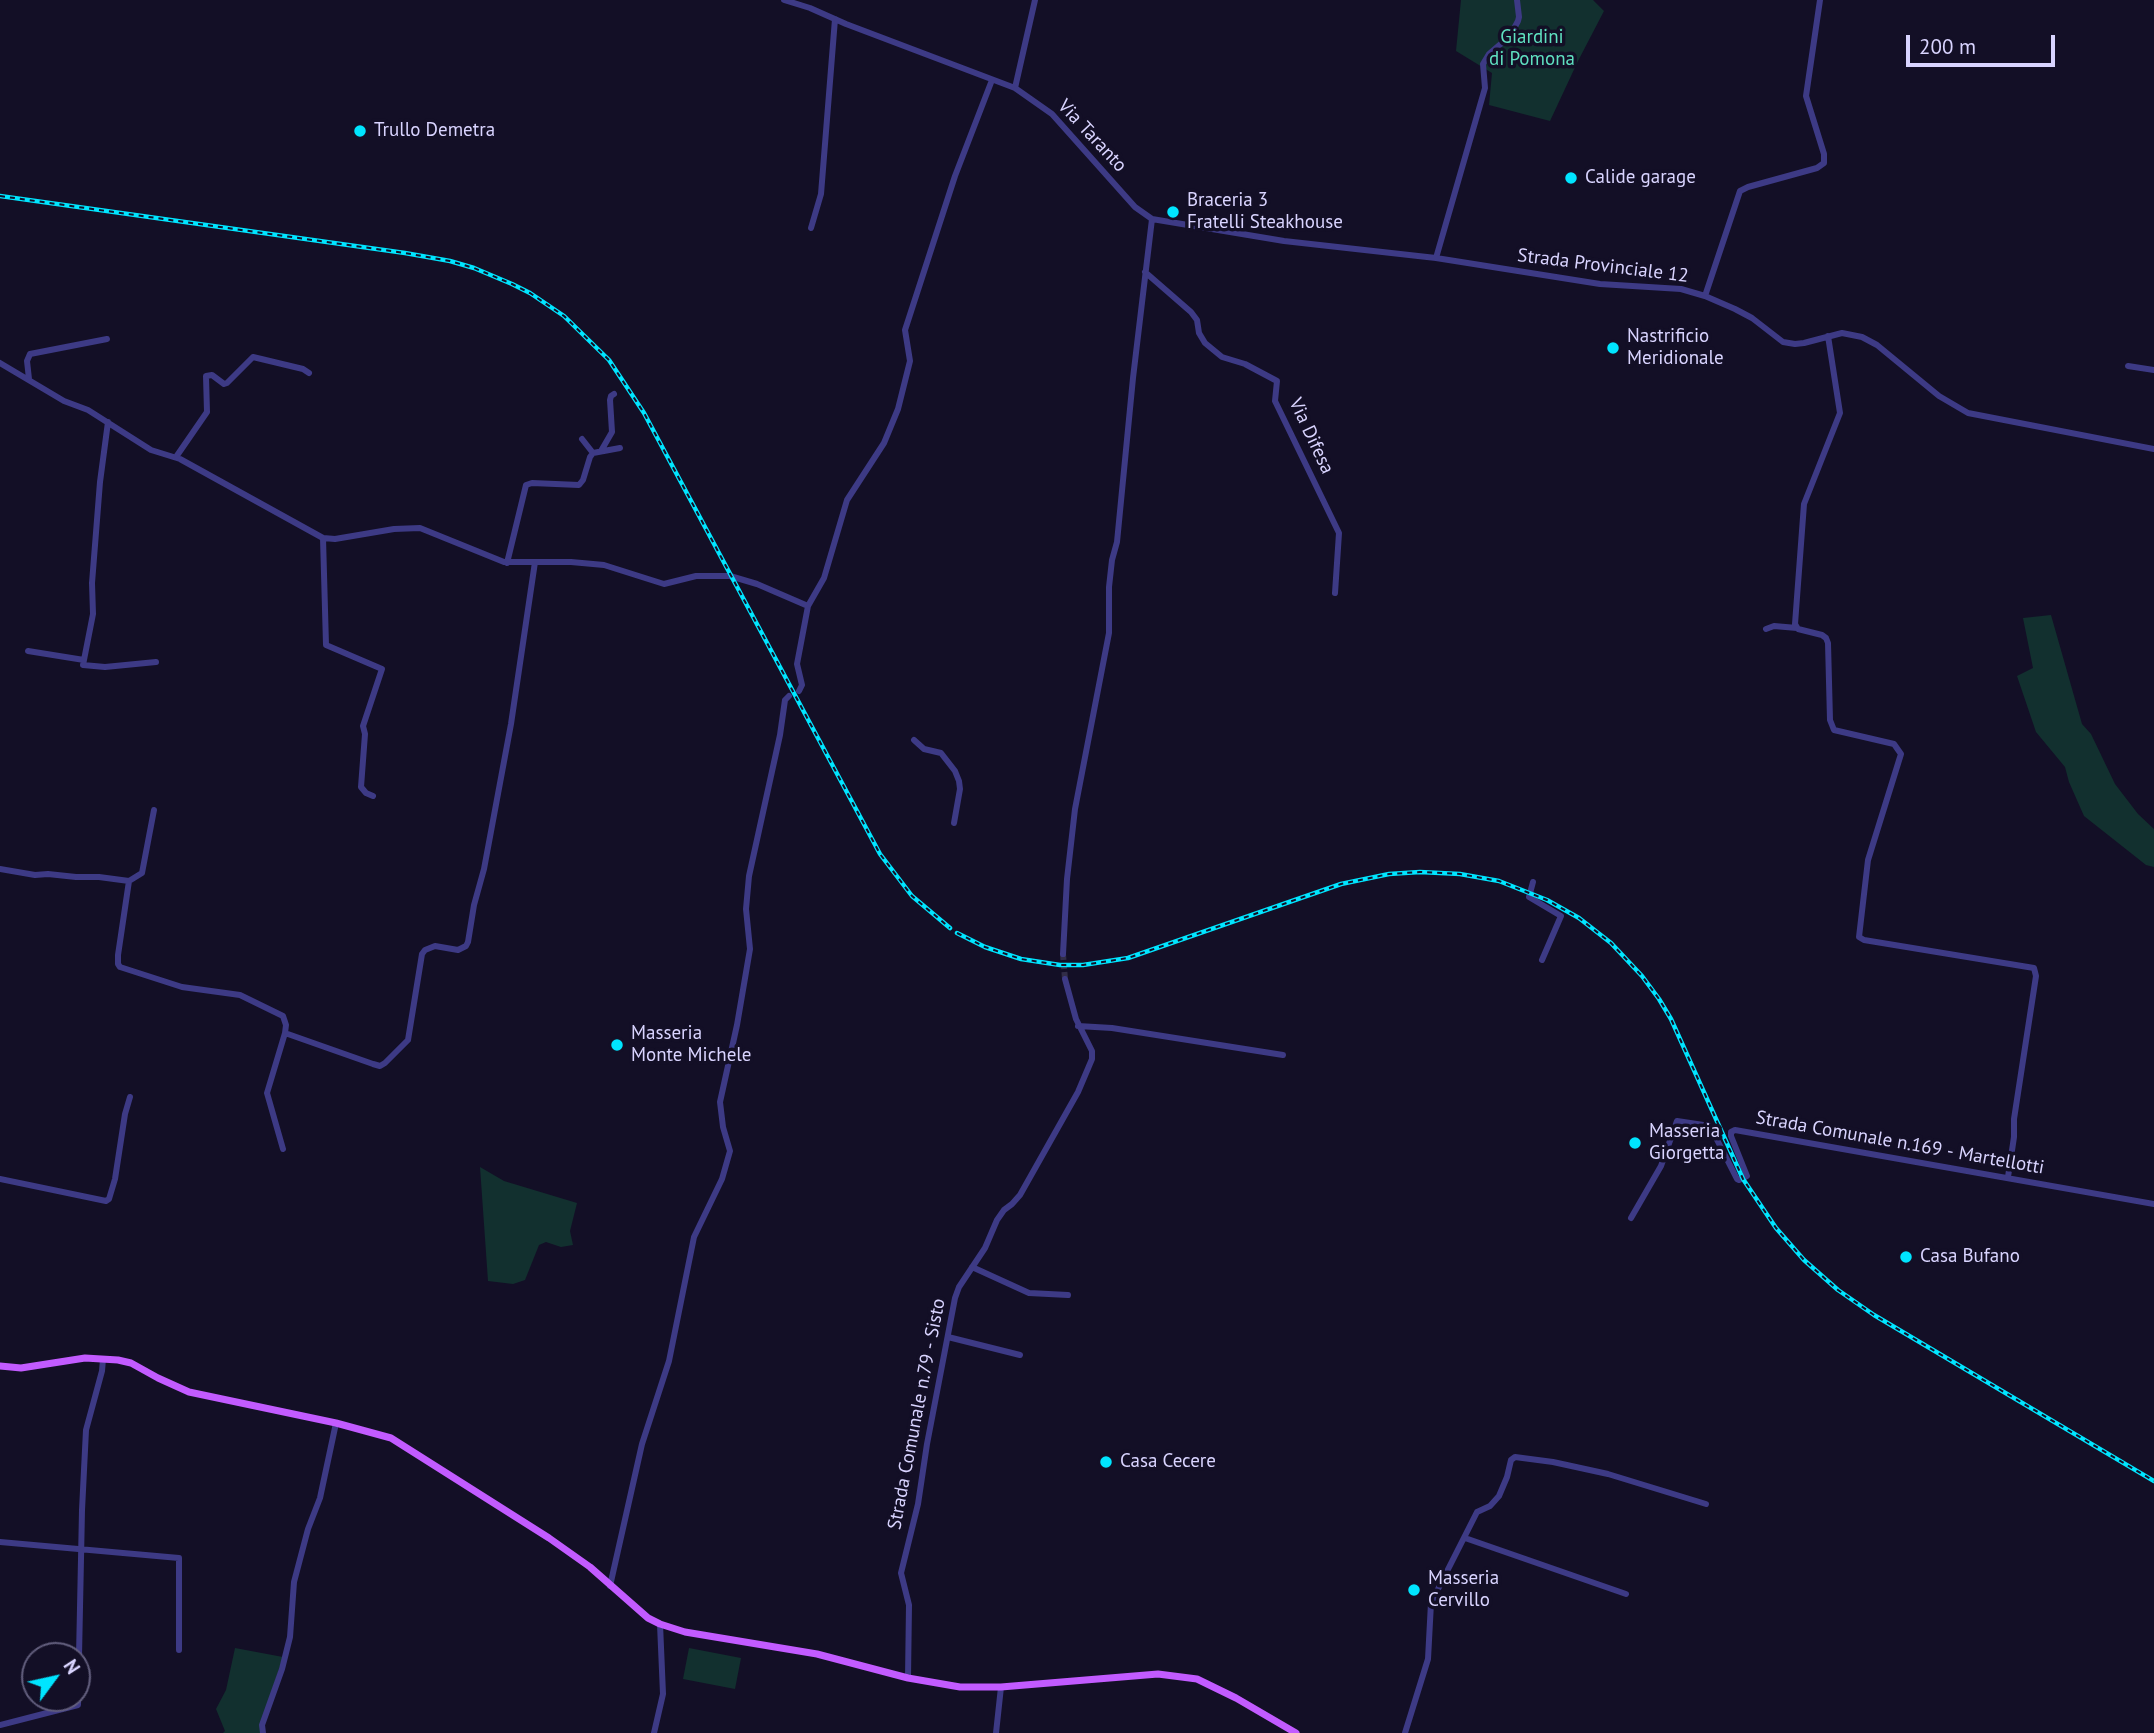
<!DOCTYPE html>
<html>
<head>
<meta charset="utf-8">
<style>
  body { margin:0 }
  #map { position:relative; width:2154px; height:1733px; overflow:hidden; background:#130f26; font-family:"PT Sans",sans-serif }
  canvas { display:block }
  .north { position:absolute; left:21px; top:1642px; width:70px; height:70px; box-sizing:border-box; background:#130f26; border:2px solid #625e7d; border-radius:50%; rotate:57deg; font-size:19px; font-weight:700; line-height:28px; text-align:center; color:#d9d4ff }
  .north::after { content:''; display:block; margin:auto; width:24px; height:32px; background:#00e5ff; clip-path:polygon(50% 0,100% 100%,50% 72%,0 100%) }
  .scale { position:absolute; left:1906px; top:35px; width:149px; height:32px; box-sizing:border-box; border:4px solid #d9d4ff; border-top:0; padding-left:9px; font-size:21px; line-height:24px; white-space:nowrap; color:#d9d4ff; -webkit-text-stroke:5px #130f26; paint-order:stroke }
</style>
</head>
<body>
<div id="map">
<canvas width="2154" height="1733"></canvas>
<div class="north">N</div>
<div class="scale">200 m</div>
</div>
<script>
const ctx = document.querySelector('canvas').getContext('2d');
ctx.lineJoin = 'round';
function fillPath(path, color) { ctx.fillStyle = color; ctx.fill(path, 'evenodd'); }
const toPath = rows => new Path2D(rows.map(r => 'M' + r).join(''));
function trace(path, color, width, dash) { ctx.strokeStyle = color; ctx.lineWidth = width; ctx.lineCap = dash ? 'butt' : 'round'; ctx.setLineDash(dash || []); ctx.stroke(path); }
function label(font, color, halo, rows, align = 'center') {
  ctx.font = font + ' "PT Sans",sans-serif'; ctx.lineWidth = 7; ctx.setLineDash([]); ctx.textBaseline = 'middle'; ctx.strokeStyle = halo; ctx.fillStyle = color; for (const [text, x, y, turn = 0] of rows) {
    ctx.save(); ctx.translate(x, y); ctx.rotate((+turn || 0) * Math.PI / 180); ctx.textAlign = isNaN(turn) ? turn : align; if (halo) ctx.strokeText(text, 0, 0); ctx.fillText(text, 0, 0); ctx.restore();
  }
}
const green = toPath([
  [1461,0,1593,0,1604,11,1578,61,1550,121,1489,105,1492,73,1456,51],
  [2051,615,2082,724,2091,734,2115,784,2138,814,2154,829,2154,867,2146,865,2084,816,2069,782,2065,767,2036,732,2017,676,2033,668,2023,618],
  [480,1167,504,1181,577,1203,570,1231,573,1245,561,1247,546,1242,539,1245,525,1280,513,1284,488,1281],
  [235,1648,283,1657,260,1727,264,1733,223,1733,225,1731,216,1709,226,1690],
  [689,1648,741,1658,735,1689,683,1679]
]);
const minorTunnel = toPath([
  [1063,954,1065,979]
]);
const minor = toPath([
  [784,0,810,8,846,24,1015,88,1052,114,1135,207,1152,219,1284,241,1436,258,1600,284,1681,289,1705,296,1735,309,1752,318,1783,342,1795,344,1804,343,1842,333,1862,337,1877,345,1939,396,1968,413,2154,449],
  [1015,88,1035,0],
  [811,228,821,194,835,19],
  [1436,258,1485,88,1483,64,1489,54,1510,36,1518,21,1519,17,1517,0],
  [1145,272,1191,312,1197,320,1199,333,1205,343,1222,357,1245,364,1277,381,1275,401,1339,533,1335,593],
  [1705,296,1740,191,1748,187,1817,168,1824,163,1824,154,1806,96,1820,0],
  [1828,336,1840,413,1804,504,1795,624,1798,629,1822,635,1826,638,1828,643,1830,720,1834,730,1894,744,1901,754,1868,860,1859,937,1864,940,2034,968,2036,976,2014,1119,2014,1137,2008,1177],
  [0,363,64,401,88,410,151,450,180,459,323,538,335,539,394,529,420,528,504,562,571,562,604,565,664,584,696,576,730,576,757,584,808,606],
  [2128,366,2154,370],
  [29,379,27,361,30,354,107,339],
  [108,422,100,482,92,583,93,614,83,665,105,667,156,662],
  [582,439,593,453,620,448],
  [601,451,612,432,610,400,611,396,614,394],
  [176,457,207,412,206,376,212,375,224,384,227,383,253,357,303,369,309,373],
  [323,538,326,645,382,669,363,726,365,734,361,787,366,793,373,796],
  [507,563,526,485,532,483,579,485,583,480,590,457,593,453],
  [1766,629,1774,626,1797,628],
  [28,651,84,660],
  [799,691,802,685,797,664,808,606,824,578,847,500,884,443,898,409,910,361,905,330,955,176,992,80],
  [914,740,924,749,941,753,955,771,959,781,960,789,954,823],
  [0,869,35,875,48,874,76,877,99,877,129,881],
  [129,881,118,955,118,964,120,967,182,987,240,995,283,1016,286,1025,285,1033,373,1064,380,1066,385,1063,408,1040,422,954,425,950,435,946,458,950,466,946,468,942,474,905,484,869,511,724,535,562],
  [129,881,142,873,154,810],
  [1533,882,1529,897,1561,916,1542,960],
  [1063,954,1067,879,1075,809,1109,633,1109,587,1112,560,1117,542,1133,378,1152,219],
  [1078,1026,1112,1028,1283,1055],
  [283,1149,267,1093,285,1033],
  [0,1179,106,1201,109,1199,115,1179,125,1114,130,1097],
  [1631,1218,1661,1166,1677,1121,1710,1126,1737,1179,1739,1180,1747,1176,1731,1136,1731,1132,1735,1130,2154,1204],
  [972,1267,1029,1293,1068,1295],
  [948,1337,1020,1355],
  [1465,1538,1626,1594],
  [0,1542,179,1558,179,1650],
  [610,1586,642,1444,669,1361,694,1237,722,1179,730,1151,723,1127,720,1102,737,1025,750,949,746,909,749,876,780,735,785,700,789,696],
  [908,1678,909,1605,901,1573,918,1504,927,1444,955,1298,959,1287,985,1248,997,1220,1004,1210,1012,1204,1020,1195,1078,1092,1092,1059,1092,1051,1076,1019,1065,979],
  [0,1725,78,1705,82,1510,86,1430,102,1371,103,1359],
  [263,1733,262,1725,282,1669,290,1637,294,1582,308,1529,320,1498,336,1423],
  [654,1733,663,1694,660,1624],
  [996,1733,1001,1687],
  [1405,1733,1428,1659,1431,1603,1477,1512,1490,1506,1499,1496,1507,1477,1511,1460,1515,1457,1553,1462,1608,1474,1706,1504]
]);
const major = toPath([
  [0,1366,21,1368,85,1358,118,1360,131,1363,158,1378,189,1392,336,1423,391,1438,549,1538,590,1567,648,1618,660,1624,685,1632,817,1654,908,1678,960,1687,1001,1687,1158,1674,1197,1679,1236,1698,1296,1733]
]);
const rail = toPath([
  [0,196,405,253,450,261,474,268,512,284,530,293,564,316,609,360,644,413,880,854,912,896,950,928],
  [957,933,985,947,1021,959,1060,965,1083,965,1128,958,1341,884,1389,874,1420,872,1460,874,1499,881,1547,900,1579,918,1611,943,1642,976,1659,999,1671,1019,1743,1179,1776,1228,1804,1260,1838,1290,1874,1315,2154,1481]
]);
const markers = [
  [360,131,7,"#00e5ff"],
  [1571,178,7,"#00e5ff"],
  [1173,212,7,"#00e5ff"],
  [1613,348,7,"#00e5ff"],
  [617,1045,7,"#00e5ff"],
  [1635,1143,7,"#00e5ff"],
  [1906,1257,7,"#00e5ff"],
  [1106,1462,7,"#00e5ff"],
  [1414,1590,7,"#00e5ff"]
];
const parkNames = [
  ["Giardini",1532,38],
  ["di Pomona",1532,60]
];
const poiNames = [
  ["Trullo Demetra",374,131],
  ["Calide garage",1585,178],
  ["Braceria 3",1187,201],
  ["Fratelli Steakhouse",1187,223],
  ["Nastrificio",1627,337],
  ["Meridionale",1627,359],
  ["Masseria",631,1034],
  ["Monte Michele",631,1056],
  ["Masseria",1649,1132],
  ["Giorgetta",1649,1154],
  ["Casa Bufano",1920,1257],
  ["Casa Cecere",1120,1462],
  ["Masseria",1428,1579],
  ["Cervillo",1428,1601]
];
const streetNames = [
  ["Via Taranto",1092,136,47],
  ["Strada Provinciale 12",1603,266,7],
  ["Via Difesa",1311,436,65],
  ["Strada Comunale n.169 - Martellotti",1900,1143,10],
  ["Strada Comunale n.79 - Sisto",917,1414,-79]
];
fillPath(green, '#12302f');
trace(minorTunnel, '#312d47', 6, [6, 3]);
trace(minor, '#3d3a85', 6);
trace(major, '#c25bff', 7);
trace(rail, '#00e5ff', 4.5);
trace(rail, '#130f26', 2, [5]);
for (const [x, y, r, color] of markers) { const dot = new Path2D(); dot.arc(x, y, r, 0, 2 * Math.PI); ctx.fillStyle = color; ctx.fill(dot); trace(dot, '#130f26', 2.5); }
label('19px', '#5fe0c0', '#130f26', parkNames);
label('19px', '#d9d4ff', '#130f26', poiNames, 'left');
label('19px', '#d9d4ff', '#130f26', streetNames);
</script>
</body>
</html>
